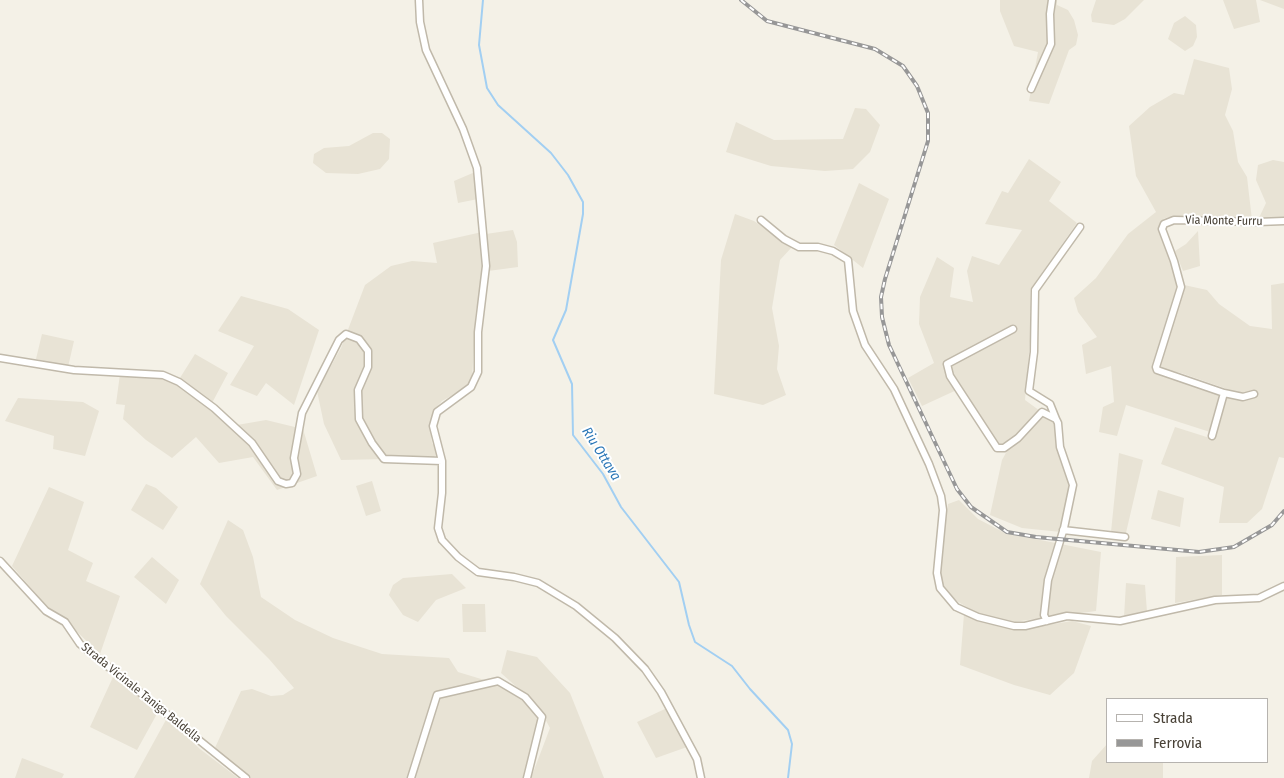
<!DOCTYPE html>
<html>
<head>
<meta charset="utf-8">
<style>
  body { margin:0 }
  #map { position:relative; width:1284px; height:778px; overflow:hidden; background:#f4f1e7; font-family:"Fira Sans Condensed",sans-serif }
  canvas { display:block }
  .legend { position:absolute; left:1106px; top:698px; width:162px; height:65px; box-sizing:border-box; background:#fff; border:1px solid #b6b3af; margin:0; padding:6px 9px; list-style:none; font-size:15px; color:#484136 }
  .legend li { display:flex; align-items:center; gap:10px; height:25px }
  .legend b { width:25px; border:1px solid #b6b3af }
</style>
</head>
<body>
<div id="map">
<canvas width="1284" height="778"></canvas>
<ul class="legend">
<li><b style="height:6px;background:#fff"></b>Strada</li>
<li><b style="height:6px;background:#979797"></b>Ferrovia</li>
</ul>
</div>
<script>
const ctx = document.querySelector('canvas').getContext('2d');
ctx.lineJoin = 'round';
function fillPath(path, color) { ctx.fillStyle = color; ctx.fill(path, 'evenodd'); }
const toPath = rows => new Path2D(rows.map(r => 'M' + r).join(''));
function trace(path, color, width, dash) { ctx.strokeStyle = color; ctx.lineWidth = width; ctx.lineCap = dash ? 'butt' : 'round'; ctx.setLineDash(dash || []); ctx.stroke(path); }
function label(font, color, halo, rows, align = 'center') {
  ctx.font = font + ' "Fira Sans Condensed",sans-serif'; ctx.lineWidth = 4; ctx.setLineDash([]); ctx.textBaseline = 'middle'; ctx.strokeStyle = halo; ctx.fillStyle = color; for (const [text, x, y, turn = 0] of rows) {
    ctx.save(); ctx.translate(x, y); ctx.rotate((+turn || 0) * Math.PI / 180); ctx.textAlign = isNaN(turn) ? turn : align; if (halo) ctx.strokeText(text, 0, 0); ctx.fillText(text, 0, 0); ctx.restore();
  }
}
const residential = toPath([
  [1000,0,1057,0,1057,5,1068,10,1074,20,1078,35,1076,45,1069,50,1049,104,1029,101,1038,52,1014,46,1000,11],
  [1096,0,1144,0,1125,19,1114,25,1092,22,1091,15],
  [1223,0,1256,0,1260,22,1234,29],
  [1260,0,1284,0,1284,9],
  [1185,16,1196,25,1197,37,1193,46,1185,51,1168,39,1174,23],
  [1194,59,1229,68,1232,89,1225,115,1233,131,1238,162,1247,177,1252,220,1169,217,1163,219,1162,237,1178,275,1178,288,1152,370,1220,392,1221,395,1210,432,1126,405,1117,436,1099,432,1103,407,1114,402,1111,366,1086,374,1082,345,1097,337,1078,312,1074,298,1096,278,1128,234,1156,212,1136,176,1129,126,1150,107,1174,93,1184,95],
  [855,108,866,109,880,125,870,152,853,169,825,171,771,166,726,152,736,122,774,140,843,139],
  [373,133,382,133,390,139,389,159,380,169,358,174,326,173,313,163,314,154,324,148,349,146],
  [1029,159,1061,182,1049,201,1077,223,1030,290,1031,330,1025,400,1047,416,1054,417,1069,476,1069,494,1061,532,1022,528,990,515,1002,460,1007,451,996,443,961,388,922,406,908,378,934,363,919,324,920,297,937,257,954,268,950,297,973,302,967,271,972,256,999,265,1022,230,985,224,1002,191,1008,193],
  [1273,160,1284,162,1284,217,1258,220,1266,203,1256,180,1258,165],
  [475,172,478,199,458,203,454,181],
  [859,183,889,199,863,268,834,245],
  [735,214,754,221,792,247,780,260,772,308,779,346,777,369,786,395,763,405,714,394,721,260],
  [513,230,517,242,518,267,488,271,486,234],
  [1198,231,1200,266,1183,271,1175,251,1186,244],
  [482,232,482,286,476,310,472,380,465,388,442,401,433,411,430,428,432,443,438,450,437,455,432,458,341,460,324,424,317,391,341,348,365,285,391,266,412,261,437,263,433,243],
  [1284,283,1284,458,1279,457,1262,509,1247,523,1219,523,1224,487,1161,464,1175,427,1213,439,1227,389,1181,373,1161,369,1159,363,1184,285,1207,290,1219,304,1250,326,1272,329,1271,285],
  [241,296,288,309,319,330,294,405,266,383,257,396,230,385,254,346,218,331],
  [42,334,74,341,68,367,36,359],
  [195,354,228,373,212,403,237,425,266,420,303,429,317,476,277,490,253,457,219,463,196,437,172,458,146,440,123,419,125,405,116,404,120,374,178,381],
  [18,398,83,402,99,411,85,456,53,449,54,436,5,421],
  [1119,453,1143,460,1125,537,1111,532],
  [372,481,381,511,366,516,356,486],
  [146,484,156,488,178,507,163,530,131,510],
  [49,487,84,502,68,550,93,563,86,581,120,596,100,654,69,624,48,608,12,566],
  [1158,490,1184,498,1180,527,1151,519],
  [959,500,978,519,1005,533,1101,552,1096,611,1013,622,976,613,957,601,944,588,939,573,948,504],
  [228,520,243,530,253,557,261,597,295,620,333,638,382,654,449,658,458,672,501,685,534,708,542,725,526,778,251,778,214,750,241,691,252,689,271,696,283,695,294,688,269,659,226,616,200,584],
  [1222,555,1222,595,1175,603,1176,557],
  [152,557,179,580,166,604,134,577],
  [452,574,466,588,436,600,418,622,403,615,389,595,393,585,403,578],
  [1126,583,1145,585,1147,612,1124,617],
  [462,604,485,604,486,632,463,632],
  [964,614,1004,628,1035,627,1072,621,1091,626,1074,673,1050,695,1014,685,960,665],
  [507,650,537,657,570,693,604,778,531,778,550,728,538,706,501,673],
  [113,677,158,712,137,750,90,727],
  [667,708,687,747,656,758,637,722],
  [167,718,200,749,238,778,134,778],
  [1108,743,1108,762,1163,762,1163,778,1089,778,1092,761],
  [22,758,64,774,62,778,15,778]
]);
const stream = toPath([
  [483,0,479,45,487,88,498,105,551,153,568,175,583,202,583,214,566,310,553,340,572,384,573,435,603,474,621,507,679,582,689,625,695,642,732,666,750,689,788,730,792,744,788,778]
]);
const minor = toPath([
  [419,0,420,22,426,50,463,129,477,168,486,266,478,332,478,372,471,387,437,412,433,426,442,461,442,493,438,528,442,540,458,557,478,572,514,577,538,583,576,606,615,638,645,669,661,692,697,759,701,778],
  [1031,89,1051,44,1050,14,1052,0],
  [761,220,784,239,799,247,818,247,833,251,848,260,853,311,865,345,894,389,929,464,941,496,943,510,937,573,940,588,956,607,978,617,1014,626,1025,626,1067,616,1120,621,1215,600,1259,598,1284,586],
  [1013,329,947,364,950,376,997,448,1004,448,1018,438,1042,412,1056,419,1058,423,1060,447,1073,485,1064,528,1048,580,1044,615,1047,621],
  [0,358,74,370,163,375,179,382,214,408,252,443,278,481,286,484,292,483,297,474,294,458,302,413,339,340,346,334,359,339,368,351,368,367,358,390,359,419,372,443,384,459,442,461],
  [1224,393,1243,397,1254,394],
  [1056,419,1050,404,1029,391,1034,352,1035,290,1080,227],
  [1212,436,1224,393,1157,370,1156,367,1181,287,1174,261,1162,229,1164,224,1174,220,1258,222,1284,221],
  [1063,530,1125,537],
  [0,561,46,611,65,622,80,644,246,778],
  [411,778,437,695,498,681,525,697,542,717,527,778]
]);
const rail = toPath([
  [741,0,767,21,875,49,903,66,917,86,928,113,928,141,885,279,881,297,882,317,889,345,957,489,971,507,1007,532,1036,537,1199,552,1234,547,1272,525,1284,511]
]);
const streetNames = [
  ["Via Monte Furru",1224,221,1],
  ["Strada Vicinale Taniga Baldella",141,693,39]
];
const waterNames = [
  ["Riu Ottava",601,454,58]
];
fillPath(residential, '#e8e3d5');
trace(stream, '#a2cff2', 2);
trace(minor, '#c0b9aa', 9);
trace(minor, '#fff', 6);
trace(rail, '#979797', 4);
trace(rail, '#fff', 2, [5.5]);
label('12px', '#484136', '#fff', streetNames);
label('italic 14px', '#2b77b7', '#fff', waterNames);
</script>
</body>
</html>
